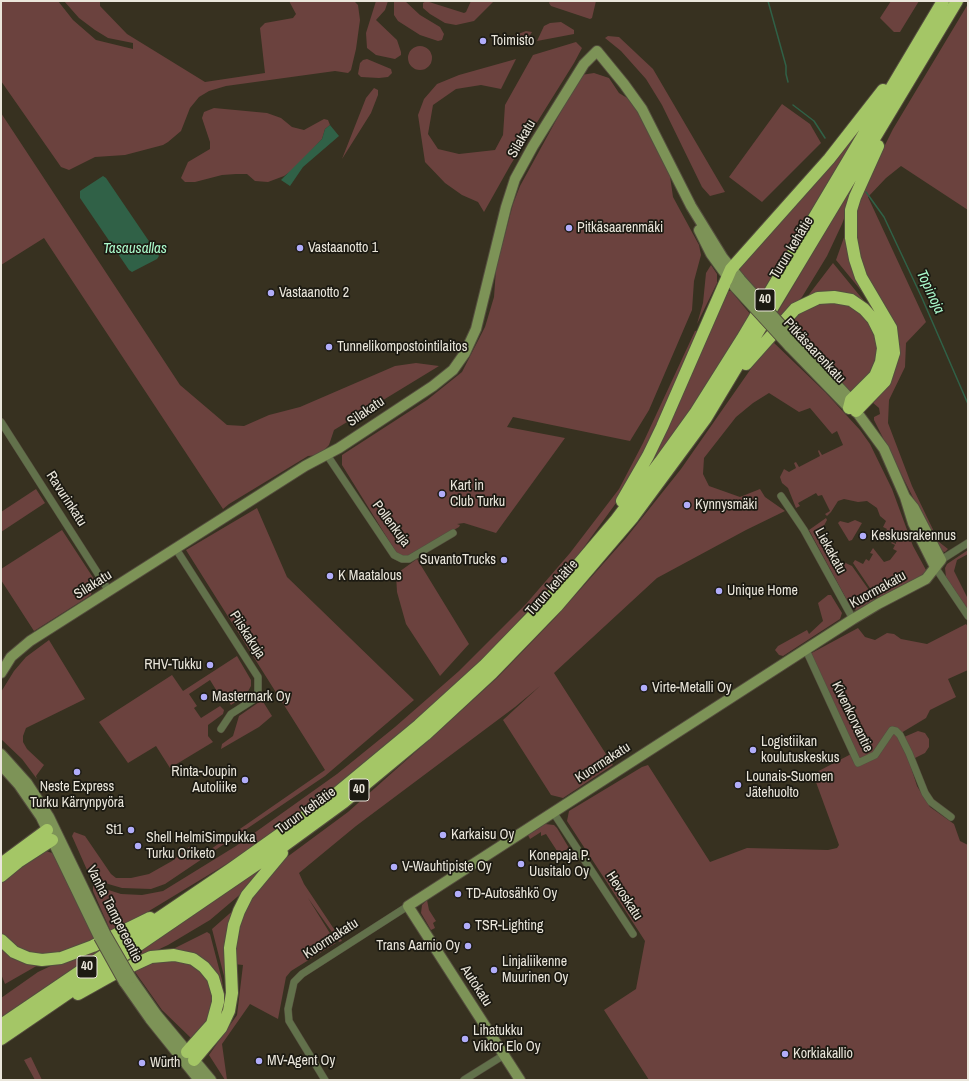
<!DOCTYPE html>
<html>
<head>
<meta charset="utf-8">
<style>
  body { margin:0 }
  #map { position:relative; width:969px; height:1081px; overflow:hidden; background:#373120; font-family:"Archivo Narrow",sans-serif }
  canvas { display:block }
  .frame { position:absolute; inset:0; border:2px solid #eae6db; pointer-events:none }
</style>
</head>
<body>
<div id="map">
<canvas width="969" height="1081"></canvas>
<div class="frame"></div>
</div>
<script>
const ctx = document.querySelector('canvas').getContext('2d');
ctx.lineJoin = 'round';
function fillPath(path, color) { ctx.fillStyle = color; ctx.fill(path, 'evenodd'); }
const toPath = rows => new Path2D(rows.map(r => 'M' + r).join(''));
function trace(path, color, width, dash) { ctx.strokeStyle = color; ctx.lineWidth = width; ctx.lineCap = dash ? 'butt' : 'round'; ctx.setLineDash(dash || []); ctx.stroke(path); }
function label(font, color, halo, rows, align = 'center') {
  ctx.font = font + ' "Archivo Narrow",sans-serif'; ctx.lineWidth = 3.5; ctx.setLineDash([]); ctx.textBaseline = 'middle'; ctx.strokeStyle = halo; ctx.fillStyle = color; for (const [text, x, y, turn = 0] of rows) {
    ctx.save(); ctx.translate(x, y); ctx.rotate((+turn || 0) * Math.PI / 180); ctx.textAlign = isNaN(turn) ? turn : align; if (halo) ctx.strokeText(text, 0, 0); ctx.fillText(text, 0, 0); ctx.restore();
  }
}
const green = toPath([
  [1,1,58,1,73,20,96,40,133,49,133,43,108,38,95,30,79,18,64,1,100,1,100,6,127,34,205,82,265,73,260,28,265,23,293,18,296,14,289,1,354,1,358,5,360,20,356,49,351,70,348,73,335,71,226,86,209,91,199,97,190,108,181,131,168,142,163,145,125,155,95,157,69,170,61,167,1,81],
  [376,1,388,1,385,10,376,20,397,40,401,52,401,55,395,59,376,55,367,48,366,33],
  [394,1,405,1,420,15,440,27,444,34,442,40,438,41,420,35,398,21,394,15],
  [426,1,464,13,466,12,471,1,494,1,474,21,456,25,445,23,430,14,423,8,423,3],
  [550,1,596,1,592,18,590,19,551,6,549,3],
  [891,1,919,1,900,32,894,32,880,18],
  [968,4,968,210,901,166,886,178,868,197,926,322,906,343,905,367,889,400,888,423,912,486,939,542,948,549,945,552,940,551,874,420,874,417,880,414,879,408,872,402,897,351,866,278,857,251,855,216,864,187,893,129],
  [561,22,574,30,574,34,537,41,544,26,550,23],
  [526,31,532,32,527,40,511,46,513,36],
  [608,36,619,37,653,69,725,192,710,196,702,187,662,105,646,79,621,51,605,38],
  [576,42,582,48,574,63,511,164,484,212,478,202,462,195,445,183,425,162,418,115,424,99,437,84,459,75,516,59,501,89,481,85,456,89,433,105,428,134,438,149,459,154,495,150,503,135,505,105,533,55],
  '408 58a12 12 0 1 1 24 0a12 12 0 1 1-24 0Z',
  [367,59,391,69,392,73,388,77,379,78,361,77,358,74,360,63,363,60],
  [594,73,609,78,619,93,632,101,639,111,669,169,673,197,699,245,701,255,694,281,692,310,649,410,630,441,513,417,507,427,565,438,496,533,464,523,457,524,460,525,459,527,409,555,403,556,396,552,342,465,342,455,427,400,462,372,485,327,494,297,496,269,513,204,520,186,581,75],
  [374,88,378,90,378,95,371,113,342,159,366,98],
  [782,104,810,124,821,143,762,202,729,177],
  [214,108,267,113,281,118,292,127,304,130,324,119,328,120,330,125,325,129,322,139,294,169,284,176,268,182,255,181,247,174,236,174,222,175,195,182,185,182,181,178,188,162,210,149,210,142,202,118,204,112],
  [872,109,760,296,735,269],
  [1,113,180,385,227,425,244,426,269,415,300,407,395,366,416,363,439,366,334,430,329,445,319,455,308,456,229,504,223,509,44,238,1,265],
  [863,168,842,224,827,256,802,297,781,320,776,315],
  [847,229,868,299,836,260],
  [833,263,869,307,855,299,804,301],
  [711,265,717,274,717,283,697,324,703,303,706,273],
  [728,291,731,291,751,315,697,400,636,487,724,294],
  [840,301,856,308,872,327,878,349,873,370,851,392,847,391,784,323,811,304],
  [695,331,698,331,685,366,627,488,576,558,492,650,401,734,343,783,238,857,149,911,111,932,93,891,93,885,121,894,142,895,163,891,236,846,337,774,395,727,459,671,526,604,570,553,619,489,643,443],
  [771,340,825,392,860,430,870,444,892,489,913,546,926,570,924,575,879,599,876,597,853,563,855,560,863,564,866,559,869,561,873,554,870,553,873,548,884,562,890,560,897,551,893,549,895,545,891,543,892,542,896,544,896,542,888,539,881,540,874,536,875,534,878,536,879,533,883,536,887,529,883,527,886,521,880,516,877,508,867,501,858,502,844,499,838,501,831,512,827,516,825,514,830,511,822,495,818,496,816,493,798,503,800,506,796,508,788,488,782,483,780,477,784,469,789,472,796,468,794,463,796,462,799,467,820,456,818,451,819,450,822,455,843,445,837,431,832,434,810,408,799,412,769,393,753,403,736,417,704,458,703,474,709,486,740,497,760,489,765,497,785,511,746,530,657,578,554,673,613,765,563,798,551,795,503,720,540,686,515,707,356,826,299,873,304,884,342,941,339,942,308,898,336,943,291,971,286,977,278,1019,250,1004,222,1044,227,1080,225,1080,209,1055,237,1015,243,965,234,964,237,935,246,903,279,863,348,812,438,732,497,678,555,618,626,538,681,469],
  [36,489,45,503,1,532,1,512],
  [257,508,287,577,414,700,325,776,165,884,151,889,122,888,91,879,72,836,74,832,85,836,111,874,116,878,131,878,149,874,172,861,190,846,198,858,325,770,186,550],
  [826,518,827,520,820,533,820,540,830,547,835,558,852,566,874,597,874,602,858,611,852,608,848,602,809,530],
  [855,520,862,523,852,540,849,541,838,523,840,521,848,523],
  [62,530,94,579,91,595,34,631,1,580,1,569],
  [968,550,968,554,957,560,954,571,968,599,968,610,946,577,945,568,947,564],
  [417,559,469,644,440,676,406,624,397,592,396,574],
  [828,595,831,595,842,613,840,619,783,656,779,655,775,650,778,646,807,630,809,634,823,621,818,603],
  [966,624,968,627,968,670,948,679,956,697,930,710,926,718,901,733,904,737,918,731,925,733,929,739,929,747,925,753,909,761,917,786,930,807,954,824,960,841,968,845,968,1080,649,1080,604,1010,636,989,645,941,567,821,569,811,642,767,648,765,710,862,747,848,828,850,837,848,839,845,813,774,853,753,808,655,858,628,865,637,875,640,887,633,894,634,901,639,927,644],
  [49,640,85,699,26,728,23,736,23,742,27,749,44,765,36,776,37,779,22,759,1,739,1,692,14,671,26,657],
  [237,656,251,680,251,686,246,695,231,705,222,691,218,693,210,680,189,694,197,706,194,708,201,718,220,706,224,710,223,714,208,725,208,736,213,742,170,768,156,746,128,763,99,722,172,675,183,691],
  [262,700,272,716,259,727,221,749,222,744,233,736,239,716],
  [545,824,554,825,557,828,569,848,559,854,546,834,541,836,541,832,530,839,528,835],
  [46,851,52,853,60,861,95,941,84,947,34,957,1,937,1,881,6,876],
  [261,869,243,892,210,920,168,945,128,964,126,960],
  [427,900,429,910,436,921,433,923,435,928,431,930,421,913,422,905],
  [237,907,227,995,225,980,212,929],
  [207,932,210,934,222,980,224,997,222,1012,220,1011,218,981,169,951],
  [1,945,40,964,5,984,1,974],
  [98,947,100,951,1,1019,1,998,38,972,57,963],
  [174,957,203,969,215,995,210,1018,192,1039,162,1010,133,969,143,964],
  [31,1057,42,1080,35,1080,24,1060]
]);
const water = toPath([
  [330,125,339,136,303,167,290,186,281,180,322,139,325,129],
  [103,176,106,178,159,256,157,259,132,272,129,270,80,198,80,191]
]);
const stream = toPath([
  [768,1,786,66,786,74,788,82],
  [793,105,814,121,825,138],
  [866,192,884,217,922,298,968,404]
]);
const street = toPath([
  [1,422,109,591],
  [327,455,394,555,402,559,409,559,453,533],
  [781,496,804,530,853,619],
  [176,549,258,677,258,692,253,700,231,714,221,729],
  [941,560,968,543],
  [935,567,968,616],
  [806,650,858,763,875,755,892,730,896,731,900,735,909,753,925,793,931,802,951,817],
  [553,812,633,934],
  [325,1080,289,1021,288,1009,294,982,302,974,408,906],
  [464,1080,504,1055]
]);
const secondary = toPath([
  [699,230,711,254,735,287],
  [794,339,851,400,856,411,884,449,905,497,913,523,935,567],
  [789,346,849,408,855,410],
  [1,673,11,657,30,641,305,466,339,448,433,386,453,370,465,353,476,329,506,207,515,179,533,146,584,64,597,51,624,84,642,109,691,206,723,258,740,279],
  [1,754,27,783,49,817,105,933],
  [1,765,19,785,41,817,99,937],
  [131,978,157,1015,211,1080],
  [124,982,150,1019,199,1080],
  [520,1080,408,906,853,619,878,604,926,579,941,560,914,508,905,497]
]);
const highway = toPath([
  [746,364,795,309,818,298,834,297,851,300,864,309,873,319,880,333,883,348,881,362,875,376,851,400,849,408],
  [856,411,885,381,894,353,891,328,861,277,855,259,851,238,851,210,855,197,878,146],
  [622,501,648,456,662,427,731,269,829,159,883,90],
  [1,864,47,830],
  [1,876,18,862,52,840],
  [1,940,14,952,28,958,42,960,61,958,93,946,150,918],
  [78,994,112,975,151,957,174,955,193,959,204,967,213,978,218,995,218,1002,212,1024,187,1052],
  [1,1025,231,869,331,798,419,725,485,665,549,599,616,520,660,462,696,412,742,339,943,1],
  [1,1039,285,845,344,802,425,735,492,673,557,606,633,517,706,418,957,1],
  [194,1060,221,1028,229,1011,232,993,230,948,234,925,239,911,247,895,282,853]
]);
const secondaryBridge = toPath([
  [740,279,794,339],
  [735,287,789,346],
  [105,933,131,978],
  [99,937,124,982]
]);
const markers = [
  [483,41,4,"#b1adfa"],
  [569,228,4,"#b1adfa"],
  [300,248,4,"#b1adfa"],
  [271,293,4,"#b1adfa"],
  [329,347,4,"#b1adfa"],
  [442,494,4,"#b1adfa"],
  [687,505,4,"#b1adfa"],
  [863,536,4,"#b1adfa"],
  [504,560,4,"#b1adfa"],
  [330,576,4,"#b1adfa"],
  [719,591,4,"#b1adfa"],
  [210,665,4,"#b1adfa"],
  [644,688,4,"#b1adfa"],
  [204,697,4,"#b1adfa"],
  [753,750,4,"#b1adfa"],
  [77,772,4,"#b1adfa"],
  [245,780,4,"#b1adfa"],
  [738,785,4,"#b1adfa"],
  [131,830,4,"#b1adfa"],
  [443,835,4,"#b1adfa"],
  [138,846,4,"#b1adfa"],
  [521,864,4,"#b1adfa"],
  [394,867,4,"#b1adfa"],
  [458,894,4,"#b1adfa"],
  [467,926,4,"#b1adfa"],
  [468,946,4,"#b1adfa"],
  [494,970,4,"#b1adfa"],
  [465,1039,4,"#b1adfa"],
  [785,1054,4,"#b1adfa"],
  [259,1061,4,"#b1adfa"],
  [142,1063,4,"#b1adfa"]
];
const shields = [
  [765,300,20],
  [359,790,20],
  [87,967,20]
];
const shieldNames = [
  ["40",765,300],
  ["40",359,790],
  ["40",87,967]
];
const poiNames = [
  ["Toimisto",491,41],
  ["Pitkäsaarenmäki",577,228],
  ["Vastaanotto 1",308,248],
  ["Vastaanotto 2",279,293],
  ["Tunnelikompostointilaitos",337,347],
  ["Kart in",450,486],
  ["Club Turku",450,502],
  ["Kynnysmäki",695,505],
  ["Keskusrakennus",871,536],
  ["SuvantoTrucks",496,560,"right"],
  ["K Maatalous",338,576],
  ["Unique Home",727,591],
  ["RHV-Tukku",202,665,"right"],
  ["Virte-Metalli Oy",652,688],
  ["Mastermark Oy",212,697],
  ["Logistiikan",761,742],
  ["koulutuskeskus",761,758],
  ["Rinta-Joupin",237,772,"right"],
  ["Autoliike",237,788,"right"],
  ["Lounais-Suomen",746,777],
  ["Jätehuolto",746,793],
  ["Neste Express",77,787,"center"],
  ["Turku Kärrynpyörä",77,803,"center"],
  ["St1",123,830,"right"],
  ["Karkaisu Oy",451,835],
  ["Shell HelmiSimpukka",146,838],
  ["Turku Oriketo",146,854],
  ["Konepaja P.",529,856],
  ["Uusitalo Oy",529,872],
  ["V-Wauhtipiste Oy",402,867],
  ["TD-Autosähkö Oy",466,894],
  ["TSR-Lighting",475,926],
  ["Trans Aarnio Oy",460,946,"right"],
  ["Linjaliikenne",502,962],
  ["Muurinen Oy",502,978],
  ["Lihatukku",473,1031],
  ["Viktor Elo Oy",473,1047],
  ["Korkiakallio",793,1054],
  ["MV-Agent Oy",267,1061],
  ["Würth",150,1063]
];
const streetNames = [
  ["Silakatu",522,139,-60],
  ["Turun kehätie",792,248,-59],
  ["Pitkäsaarenkatu",814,351,47],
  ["Silakatu",366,412,-34],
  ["Ravurinkatu",66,499,57],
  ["Pollenkuja",391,524,53],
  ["Liekakatu",830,551,61],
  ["Silakatu",93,585,-32],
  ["Turun kehätie",552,588,-48],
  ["Kuormakatu",878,590,-29],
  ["Piiskakuja",247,635,57],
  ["Kivenkorvantie",852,717,64],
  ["Kuormakatu",603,763,-33],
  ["Turun kehätie",306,811,-36],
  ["Hevoskatu",624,896,57],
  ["Vanha Tampereentie",114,914,63],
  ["Kuormakatu",331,939,-33],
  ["Autokatu",476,986,57]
];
const waterNames = [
  ["Tasausallas",135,249],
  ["Topinoja",930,292,65]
];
fillPath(green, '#6b423e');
fillPath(water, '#306147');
trace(stream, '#306147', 1.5);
trace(street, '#544e3e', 8);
trace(secondary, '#544e3e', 12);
trace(highway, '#544e3e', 14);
trace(street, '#62714b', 7);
trace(secondary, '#7d9357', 10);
trace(highway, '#a4c666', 12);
trace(secondaryBridge, '#544e3e', 12, []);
trace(secondaryBridge, '#7d9357', 10);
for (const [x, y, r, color] of markers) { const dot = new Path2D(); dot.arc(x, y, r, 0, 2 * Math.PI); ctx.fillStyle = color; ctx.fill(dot); trace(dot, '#1c1a12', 1.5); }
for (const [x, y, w] of shields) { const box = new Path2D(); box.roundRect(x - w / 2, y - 11, w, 22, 3); ctx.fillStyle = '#1c1a12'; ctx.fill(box); trace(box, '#eae6db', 1); }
label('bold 13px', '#eae6db', null, shieldNames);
label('14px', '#eae6db', '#1c1a12', poiNames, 'left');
label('14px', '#eae6db', '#1c1a12', streetNames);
label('italic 15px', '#aaf9cb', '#1c1a12', waterNames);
</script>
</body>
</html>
